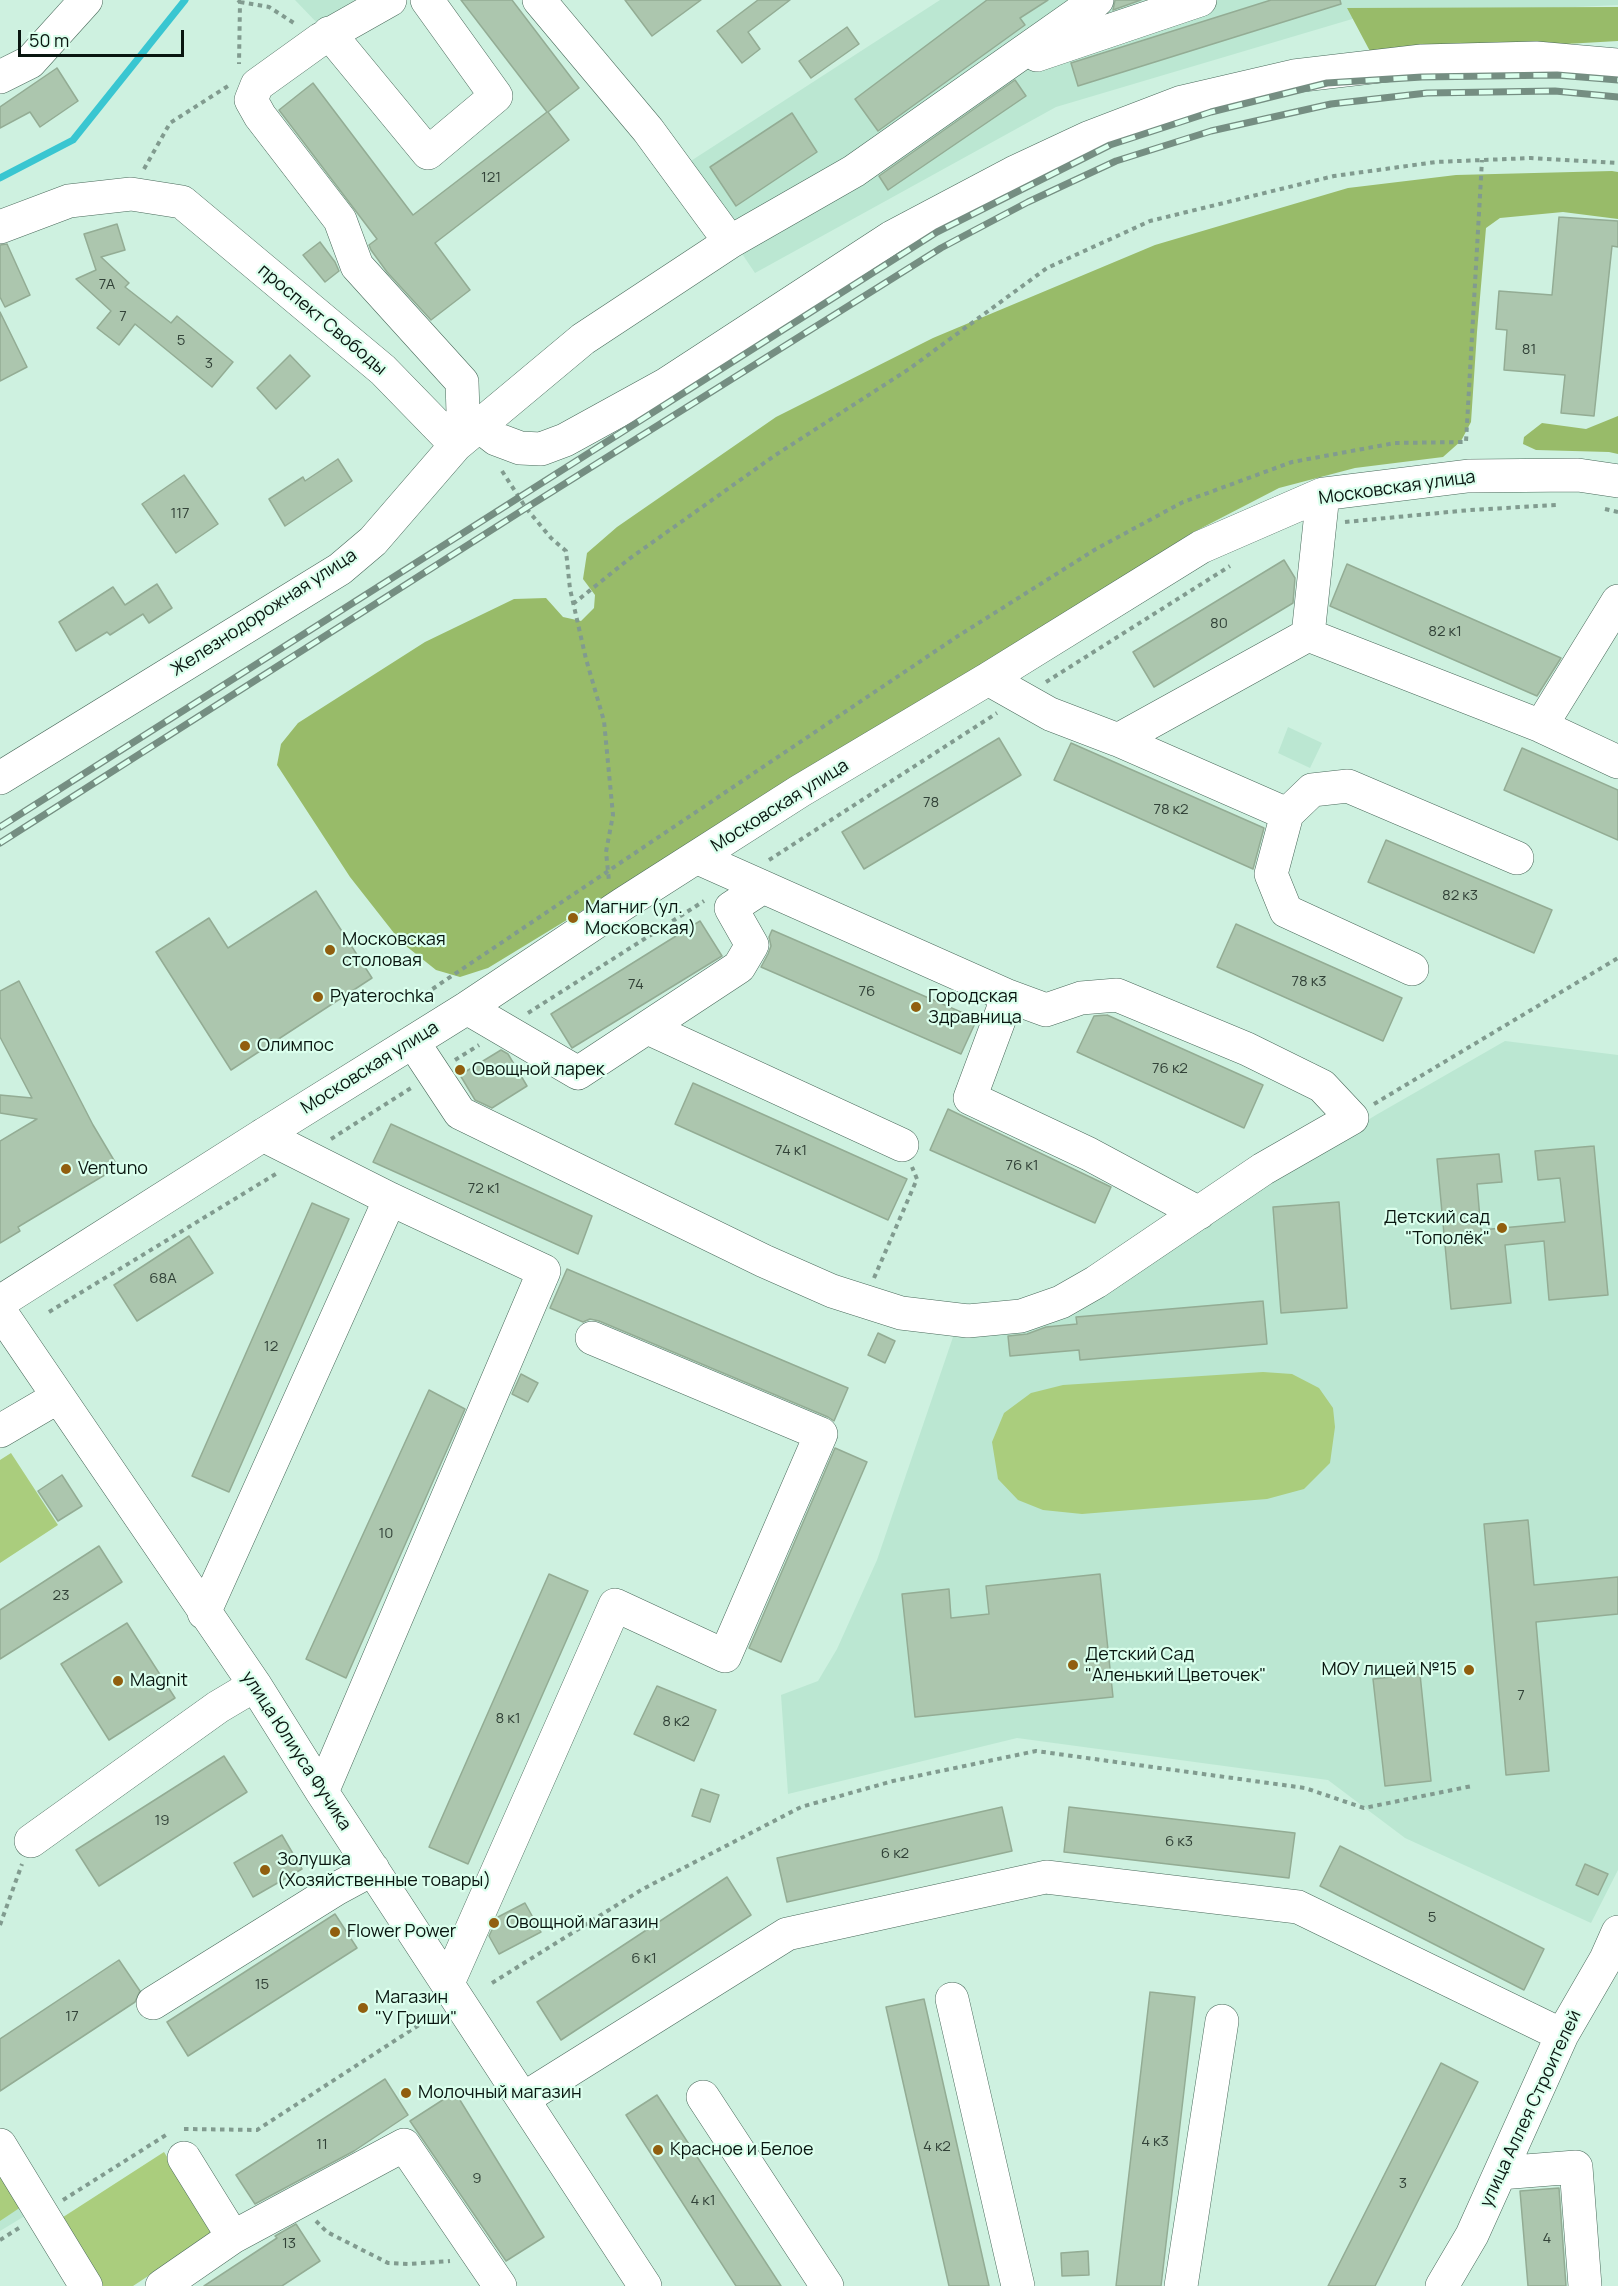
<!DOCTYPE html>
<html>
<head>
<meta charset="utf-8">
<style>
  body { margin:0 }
  #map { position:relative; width:1618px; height:2286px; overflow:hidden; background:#cef1e0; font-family:Manrope,sans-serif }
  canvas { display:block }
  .scale { position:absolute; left:18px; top:30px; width:166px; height:27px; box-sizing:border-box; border:3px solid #091610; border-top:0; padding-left:8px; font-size:18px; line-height:21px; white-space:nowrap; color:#091610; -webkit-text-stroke:4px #dbffed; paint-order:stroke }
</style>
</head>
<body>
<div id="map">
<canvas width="1618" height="2286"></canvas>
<div class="scale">50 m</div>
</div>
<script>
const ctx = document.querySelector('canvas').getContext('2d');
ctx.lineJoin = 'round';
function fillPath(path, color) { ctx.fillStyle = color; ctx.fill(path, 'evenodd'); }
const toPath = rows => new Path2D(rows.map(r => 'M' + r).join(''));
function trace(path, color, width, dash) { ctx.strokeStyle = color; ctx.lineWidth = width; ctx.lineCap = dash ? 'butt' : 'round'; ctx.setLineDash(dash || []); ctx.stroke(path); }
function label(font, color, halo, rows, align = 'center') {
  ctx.font = font + ' Manrope,sans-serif'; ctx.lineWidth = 4.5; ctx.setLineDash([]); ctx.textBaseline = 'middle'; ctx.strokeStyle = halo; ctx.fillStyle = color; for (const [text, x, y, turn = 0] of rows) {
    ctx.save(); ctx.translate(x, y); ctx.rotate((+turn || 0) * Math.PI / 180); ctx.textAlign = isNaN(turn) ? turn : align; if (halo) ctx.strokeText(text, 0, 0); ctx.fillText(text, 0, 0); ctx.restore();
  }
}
const built = toPath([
  [295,0,361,0,320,26],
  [940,0,1618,0,1618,5,1359,17,1056,107,755,273,683,166],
  [1288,727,1322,743,1310,768,1278,753],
  [1505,1041,1618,1055,1618,1870,1591,1923,1405,1838,1328,1780,1017,1738,788,1794,781,1695,818,1681,837,1649,877,1560,953,1337,1055,1311,1376,1115],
  [0,2158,33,2211,0,2231]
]);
const green = toPath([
  [1263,1372,1292,1374,1319,1388,1333,1408,1335,1427,1330,1463,1304,1489,1267,1499,1082,1514,1043,1510,1018,1500,998,1479,992,1442,1004,1413,1031,1393,1063,1385],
  [11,1453,58,1525,0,1563,0,1460],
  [164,2152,215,2232,133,2286,99,2286,57,2221],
  [0,2168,24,2205,0,2221]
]);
const forest = toPath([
  [1618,7,1618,41,1372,55,1347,8],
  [1612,171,1618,172,1618,219,1563,212,1500,218,1486,228,1477,332,1471,422,1461,441,1443,457,1355,468,1279,488,1190,534,974,672,488,968,460,977,436,970,401,942,350,877,277,765,281,744,298,723,425,642,514,599,546,598,563,617,581,621,594,608,595,595,583,579,587,553,617,527,776,417,933,338,1155,245,1348,188,1456,175],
  [1618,416,1618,454,1609,452,1536,450,1523,444,1524,437,1542,423,1586,429]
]);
const stream = toPath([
  [0,178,73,140,185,0]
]);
const building = toPath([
  [461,0,512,0,579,88,548,112,569,140,435,243,470,290,431,320,387,272,371,250,369,245,377,239,279,110,313,83,413,215,547,112,461,0],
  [625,0,701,0,652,36,625,0],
  [758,0,790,0,748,32,760,49,742,63,717,31,758,0],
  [987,0,1048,0,1020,18,1025,25,878,131,855,99,987,0],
  [1115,0,1141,0,1113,10,1115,0],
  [1271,0,1340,0,1341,4,1078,86,1071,63,1271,0],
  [847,27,859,44,811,78,799,61,847,27],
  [57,68,78,101,40,127,30,112,0,128,0,107,57,68],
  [1015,80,1026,96,888,190,879,176,1015,80],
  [792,113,817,152,736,206,710,167,792,113],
  [1559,217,1618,221,1618,247,1612,246,1594,416,1561,413,1565,375,1504,370,1507,330,1496,329,1499,291,1552,295,1559,217],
  [117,224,125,250,101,257,129,283,125,287,171,323,177,316,233,362,212,387,135,324,119,345,97,328,111,311,76,279,96,270,84,234,117,224],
  [320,242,335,262,339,271,325,282,303,255,320,242],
  [7,244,30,295,5,307,0,297,0,245,7,244],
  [0,312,27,367,0,381,0,312],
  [290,355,310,376,276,409,257,388,290,355],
  [338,459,352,481,285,526,269,499,303,477,305,481,338,459],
  [184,475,218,524,176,553,142,504,184,475],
  [1284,560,1295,578,1293,603,1154,687,1133,652,1284,560],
  [1347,564,1561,658,1537,696,1330,606,1347,564],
  [157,584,172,608,149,623,143,614,110,635,107,632,76,651,59,622,113,587,125,605,157,584],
  [999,738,1021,775,864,869,842,832,999,738],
  [1071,743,1264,828,1253,869,1054,780,1071,743],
  [1522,748,1618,790,1618,840,1504,790,1522,748],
  [1386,840,1552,910,1534,953,1368,882,1386,840],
  [316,891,372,978,231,1070,156,952,209,918,228,948,316,891],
  [700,921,722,956,572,1048,551,1014,700,921],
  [1236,924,1402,998,1383,1041,1217,967,1236,924],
  [772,930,977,1019,961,1054,761,967,768,954,771,946,769,937,772,930],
  [19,981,93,1125,118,1167,18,1227,20,1231,0,1243,0,1141,37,1119,0,1113,0,1095,32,1098,0,1037,0,991,19,981],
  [1107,1015,1263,1085,1244,1128,1077,1052,1094,1016,1107,1015],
  [501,1050,508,1054,527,1086,492,1108,475,1100,460,1075,501,1050],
  [693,1083,907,1179,888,1220,675,1124,693,1083],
  [948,1109,1111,1187,1095,1223,930,1150,948,1109],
  [391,1124,592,1216,578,1254,373,1162,391,1124],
  [1594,1146,1608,1295,1549,1300,1544,1241,1505,1245,1511,1303,1451,1309,1437,1159,1499,1154,1502,1182,1477,1184,1481,1230,1565,1222,1560,1178,1538,1180,1535,1151,1594,1146],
  [1339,1202,1347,1308,1281,1313,1273,1207,1339,1202],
  [312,1203,349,1219,229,1492,192,1476,312,1203],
  [189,1236,213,1273,137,1321,114,1285,189,1236],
  [567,1269,848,1388,834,1421,828,1417,599,1321,590,1319,583,1322,550,1308,567,1269],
  [1263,1301,1267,1344,1080,1360,1079,1350,1010,1356,1008,1336,1027,1334,1046,1327,1077,1324,1076,1317,1263,1301],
  [878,1333,895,1341,885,1363,868,1355,878,1333],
  [521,1374,538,1383,528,1402,512,1394,521,1374],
  [429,1390,465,1409,346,1678,306,1659,429,1390],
  [835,1448,867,1462,781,1662,749,1648,835,1448],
  [62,1475,82,1506,58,1521,38,1491,62,1475],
  [1528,1520,1534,1585,1618,1577,1618,1614,1536,1622,1549,1771,1506,1775,1484,1524,1528,1520],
  [99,1546,122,1582,0,1659,0,1610,99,1546],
  [549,1574,588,1591,468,1864,429,1847,549,1574],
  [1100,1574,1113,1697,915,1717,902,1594,949,1589,951,1618,989,1614,986,1586,1100,1574],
  [127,1623,175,1698,109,1740,61,1664,127,1623],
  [1420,1674,1431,1781,1385,1786,1373,1679,1420,1674],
  [657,1686,716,1710,694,1761,634,1734,657,1686],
  [224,1756,247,1792,99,1886,76,1850,224,1756],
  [701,1789,719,1795,710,1822,692,1816,701,1789],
  [1002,1807,1012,1851,787,1902,777,1858,1002,1807],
  [1069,1807,1295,1833,1289,1878,1064,1852,1069,1807],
  [282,1835,302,1869,253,1897,234,1863,282,1835],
  [1340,1846,1544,1949,1524,1990,1320,1886,1340,1846],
  [1585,1864,1608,1874,1598,1895,1576,1885,1585,1864],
  [727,1877,751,1915,561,2040,537,2002,727,1877],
  [525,1903,541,1932,499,1954,489,1936,498,1917,525,1903],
  [335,1914,357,1948,188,2056,167,2022,335,1914],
  [119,1960,140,1991,135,2002,0,2091,0,2039,119,1960],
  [1150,1992,1195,1997,1161,2286,1116,2286,1150,1992],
  [924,1999,989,2286,949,2286,886,2007,924,1999],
  [1441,2063,1478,2082,1375,2286,1328,2286,1441,2063],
  [385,2079,408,2115,354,2151,255,2204,236,2175,385,2079],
  [455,2092,544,2237,506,2261,410,2121,455,2092],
  [657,2095,781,2286,736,2286,626,2115,657,2095],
  [1559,2188,1566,2286,1528,2286,1520,2191,1559,2188],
  [296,2224,320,2261,282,2286,204,2286,277,2238,275,2236,296,2224],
  [1088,2251,1089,2275,1062,2276,1061,2253,1088,2251]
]);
const path = toPath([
  [238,0,240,2,239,64],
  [240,2,269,7,297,25],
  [144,169,170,123,228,86],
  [502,471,526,508,551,538,566,551,570,589,586,659,604,721,613,815,606,852,609,881],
  [1605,509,1618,512],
  [1345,522,1470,510,1556,505],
  [573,604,629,559,774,456,909,369,1047,268,1150,221,1334,176,1436,162,1531,158,1618,163],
  [1046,682,1230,566],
  [769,860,997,713],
  [425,994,958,636,1096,549,1183,502,1292,462,1395,443,1466,442,1482,160],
  [528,1013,704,901],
  [455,1060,479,1045],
  [1374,1104,1618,958],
  [331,1139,411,1088],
  [874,1278,917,1179,912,1167],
  [49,1312,279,1172],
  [0,1925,22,1864],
  [492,1983,641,1890,801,1807,893,1781,1036,1751,1305,1788,1364,1808,1472,1786],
  [184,2129,257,2130,422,2023],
  [63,2200,166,2135],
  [316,2221,327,2232,388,2263,409,2264,450,2261],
  [0,2240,19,2228]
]);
const minor = toPath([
  [390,0,321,39,257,85,251,100,260,116,340,220,357,266,462,382,463,413,456,445],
  [539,0,648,130,730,242],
  [329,33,428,153,496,96,427,0],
  [1037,55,1200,0],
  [0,77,30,62,86,0],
  [0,227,69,201,131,194,182,202,383,370,456,445],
  [478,425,496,439,520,448,541,449,565,440,665,385,892,237,1013,173,1088,138,1182,102,1294,76,1422,61,1536,58,1618,65],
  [1308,635,1541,726,1618,601],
  [1308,635,1323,494],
  [988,679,1050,714,1118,740,1287,814,1271,874,1286,911,1412,969],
  [1541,726,1618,762],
  [1118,740,1308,635],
  [0,778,340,569,373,541,456,445,583,339,730,242,854,171,1097,0],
  [1287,814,1312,790,1348,786,1517,858],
  [1008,996,970,1098,1089,1154,1199,1213],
  [467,1008,578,1073,739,967,752,945,731,908,763,887],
  [648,1028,902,1145],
  [413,1042,460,1113,764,1261,832,1291,901,1313,968,1321,1021,1316,1061,1302,1096,1282,1263,1169,1352,1118,1322,1086,1247,1049,1117,995,1081,998,1046,1010,1008,996,698,858],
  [263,1135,390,1199,544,1271,322,1792],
  [0,1302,263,1135,467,1008,623,904,800,791,988,679,1201,547,1323,494,1468,476,1578,475,1618,481],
  [0,1311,255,1685,322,1792,645,2286],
  [0,1431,58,1397],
  [204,1613,390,1199],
  [31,1841,218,1707,255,1685],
  [448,1983,615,1605,725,1656,821,1434,592,1338],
  [952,1999,1018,2286],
  [153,2003,336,1889,373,1869],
  [703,2097,827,2286],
  [523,2099,787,1934,1046,1877,1298,1907,1562,2035],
  [0,2145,86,2286],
  [1500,2173,1576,2167,1585,2286],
  [233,2237,404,2145,500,2286],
  [162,2286,233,2237,184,2158],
  [1181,2286,1222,2021],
  [1442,2286,1472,2235,1562,2035,1606,1959,1618,1932]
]);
const rail = toPath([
  [0,827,937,232,1110,145,1211,112,1327,83,1422,77,1557,75,1618,80],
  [0,843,526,508,941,248,1028,202,1116,161,1211,131,1331,104,1427,93,1555,91,1618,97]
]);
const markers = [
  [573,918,6,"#915f0f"],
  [330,950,6,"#915f0f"],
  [318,997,6,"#915f0f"],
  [916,1007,6,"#915f0f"],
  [245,1046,6,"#915f0f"],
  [460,1070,6,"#915f0f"],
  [66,1169,6,"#915f0f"],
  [1502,1228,6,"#915f0f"],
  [1073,1665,6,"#915f0f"],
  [1469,1670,6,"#915f0f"],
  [118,1681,6,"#915f0f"],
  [265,1870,6,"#915f0f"],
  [494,1923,6,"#915f0f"],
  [335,1932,6,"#915f0f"],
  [363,2008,6,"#915f0f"],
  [406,2093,6,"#915f0f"],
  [658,2150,6,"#915f0f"]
];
const numberNames = [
  ["121",491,178],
  ["7А",107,285],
  ["7",123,317],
  ["5",181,341],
  ["81",1529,350],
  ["3",209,364],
  ["117",180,514],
  ["80",1219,624],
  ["82 к1",1445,632],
  ["78",931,803],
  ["78 к2",1171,810],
  ["82 к3",1460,896],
  ["78 к3",1309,982],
  ["74",636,985],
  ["76",867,992],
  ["76 к2",1170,1069],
  ["74 к1",791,1151],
  ["76 к1",1022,1166],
  ["72 к1",484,1189],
  ["68А",163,1279],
  ["12",271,1347],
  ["10",386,1534],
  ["23",61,1596],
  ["7",1521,1696],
  ["8 к1",508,1719],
  ["8 к2",676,1722],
  ["19",162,1821],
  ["6 к3",1179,1842],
  ["6 к2",895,1854],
  ["5",1432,1918],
  ["6 к1",644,1959],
  ["15",262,1985],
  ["17",72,2017],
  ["4 к3",1155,2142],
  ["11",322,2145],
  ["4 к2",937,2147],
  ["9",477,2179],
  ["3",1403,2184],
  ["4 к1",703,2201],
  ["4",1547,2239],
  ["13",289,2244]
];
const streetNames = [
  ["проспект Свободы",322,320,40],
  ["Московская улица",1397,488,-8],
  ["Железнодорожная улица",264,613,-33],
  ["Московская улица",780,806,-32],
  ["Московская улица",370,1068,-32],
  ["улица Юлиуса Фучика",296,1751,57],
  ["улица Аллея Строителей",1531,2109,-65]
];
const poiNames = [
  ["Магниг (ул.",585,908],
  ["Московская)",585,929],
  ["Московская",342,940],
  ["столовая",342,961],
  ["Pyaterochka",330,997],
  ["Городская",928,997],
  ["Здравница",928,1018],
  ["Олимпос",257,1046],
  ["Овощной ларек",472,1070],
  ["Ventuno",78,1169],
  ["Детский сад",1490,1218,"right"],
  ["\"Тополёк\"",1490,1239,"right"],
  ["Детский Сад",1085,1655],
  ["\"Аленький Цветочек\"",1085,1676],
  ["МОУ лицей №15",1457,1670,"right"],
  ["Magnit",130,1681],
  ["Золушка",277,1860],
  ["(Хозяйственные товары)",277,1881],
  ["Овощной магазин",506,1923],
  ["Flower Power",347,1932],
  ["Магазин",375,1998],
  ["\"У Гриши\"",375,2019],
  ["Молочный магазин",418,2093],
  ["Красное и Белое",670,2150]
];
fillPath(built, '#bbe7d2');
fillPath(green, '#aacd7d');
fillPath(forest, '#98bb69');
trace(stream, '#39c6d1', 7);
fillPath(building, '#acc6ae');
trace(building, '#93ac94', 1.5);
trace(minor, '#49695a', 34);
trace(path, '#819b8f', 4, [4.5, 4.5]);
trace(minor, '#fff', 33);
trace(rail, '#758e82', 7);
trace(rail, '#dbffed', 4.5, [14]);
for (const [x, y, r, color] of markers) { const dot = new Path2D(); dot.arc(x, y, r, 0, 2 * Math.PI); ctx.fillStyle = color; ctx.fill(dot); trace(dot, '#dbffed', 2); }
label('15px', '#324238', null, numberNames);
label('18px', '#091610', '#dbffed', streetNames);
label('18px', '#091610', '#dbffed', poiNames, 'left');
</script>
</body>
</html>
